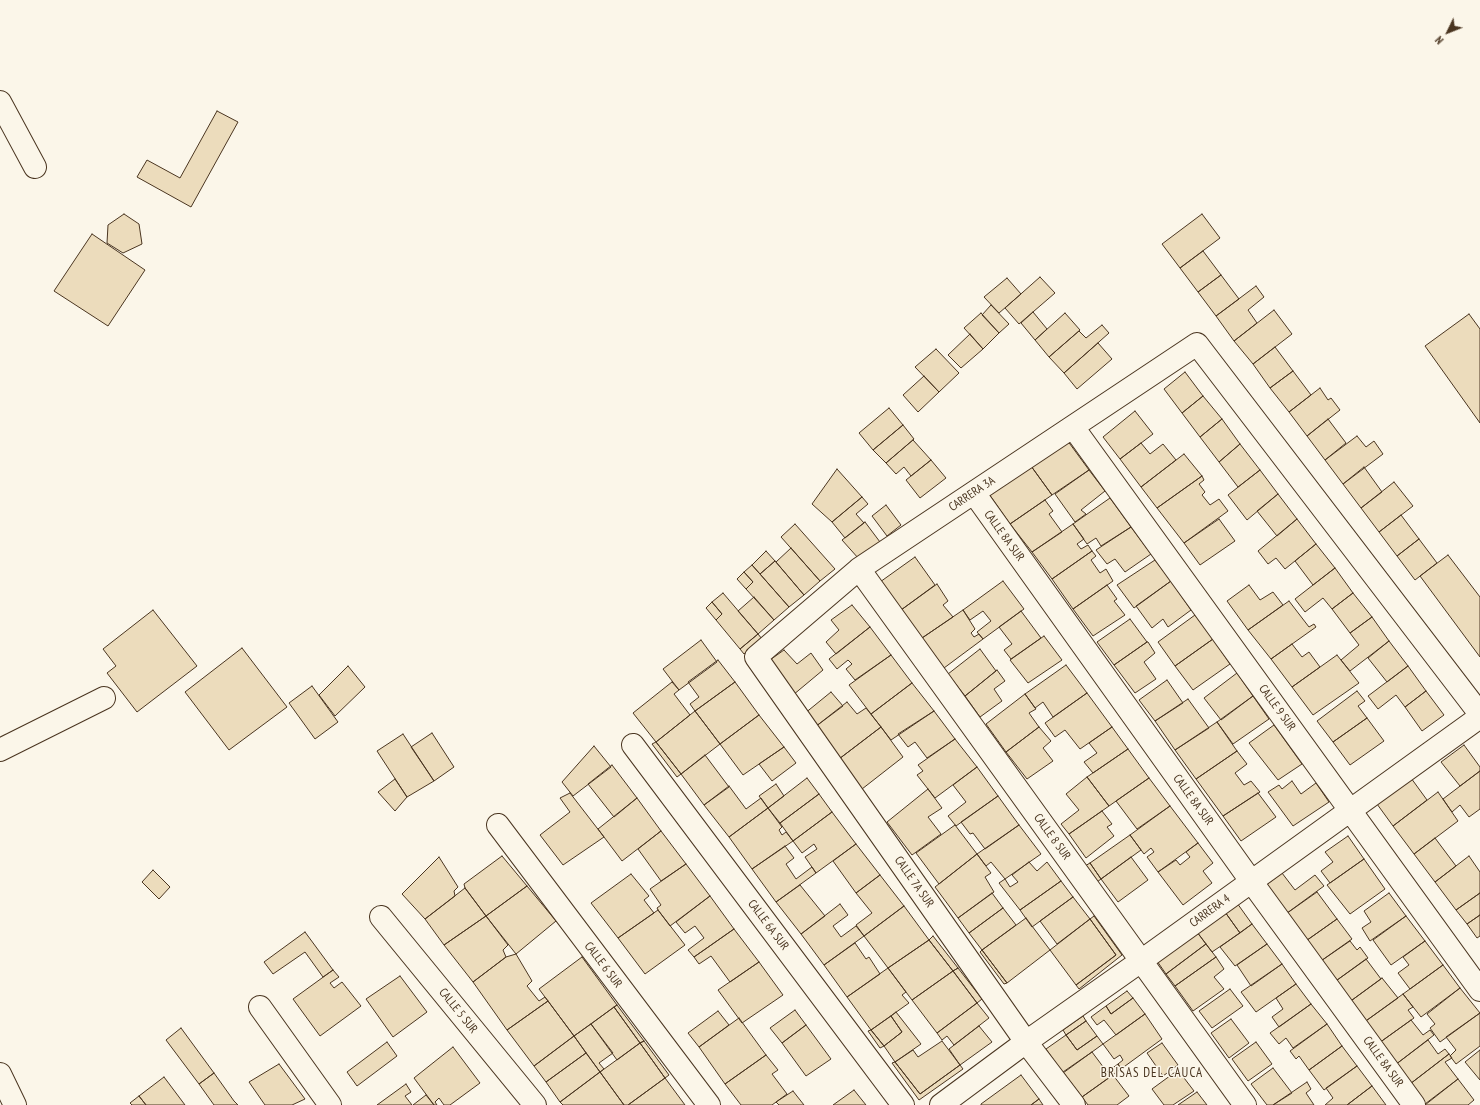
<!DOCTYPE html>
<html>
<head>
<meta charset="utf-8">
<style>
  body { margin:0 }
  #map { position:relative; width:1480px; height:1105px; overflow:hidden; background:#fbf6e9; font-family:"PT Sans Narrow",sans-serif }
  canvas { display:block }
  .north { position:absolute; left:1428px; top:12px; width:40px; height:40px; -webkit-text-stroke:3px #fbf6e9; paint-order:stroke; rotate:227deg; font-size:11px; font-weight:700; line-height:16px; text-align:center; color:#4a3520 }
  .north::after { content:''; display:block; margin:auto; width:14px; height:18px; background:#4a3520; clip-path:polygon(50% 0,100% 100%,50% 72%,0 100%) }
</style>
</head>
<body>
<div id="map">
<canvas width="1480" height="1105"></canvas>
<div class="north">N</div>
</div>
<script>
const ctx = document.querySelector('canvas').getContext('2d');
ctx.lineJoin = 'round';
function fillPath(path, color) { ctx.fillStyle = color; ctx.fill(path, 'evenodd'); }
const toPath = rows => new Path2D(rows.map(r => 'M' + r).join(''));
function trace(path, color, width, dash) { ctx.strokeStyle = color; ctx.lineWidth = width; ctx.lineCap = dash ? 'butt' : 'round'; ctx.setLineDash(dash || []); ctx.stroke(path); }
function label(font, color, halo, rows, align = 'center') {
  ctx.font = font + ' "PT Sans Narrow",sans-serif'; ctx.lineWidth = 3; ctx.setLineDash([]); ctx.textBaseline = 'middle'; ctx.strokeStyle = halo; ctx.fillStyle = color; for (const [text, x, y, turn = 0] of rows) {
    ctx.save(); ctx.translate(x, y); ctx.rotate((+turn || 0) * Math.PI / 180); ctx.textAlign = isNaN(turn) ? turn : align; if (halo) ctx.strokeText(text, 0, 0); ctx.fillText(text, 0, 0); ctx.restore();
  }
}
const building = toPath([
  [217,111,238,122,191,207,137,177,147,160,180,178,217,111],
  [124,214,139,224,142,244,123,253,107,243,108,225,124,214],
  [1202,214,1220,238,1180,268,1162,244,1202,214],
  [92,234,145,270,108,326,54,291,92,234],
  [1203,251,1221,275,1198,292,1180,268,1203,251],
  [1221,275,1239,299,1216,316,1198,292,1221,275],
  [1040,277,1055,293,1019,324,1005,308,1040,277],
  [1007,278,1021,294,999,313,984,297,1007,278],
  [1256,286,1264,297,1248,310,1257,323,1234,341,1216,316,1256,286],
  [991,305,1009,324,999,333,982,315,991,305],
  [1274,310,1292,334,1253,364,1234,341,1274,310],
  [1033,312,1047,329,1035,340,1021,323,1033,312],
  [981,313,999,333,983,349,964,328,981,313],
  [1065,313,1080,330,1049,357,1035,340,1065,313],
  [1469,314,1480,329,1480,423,1425,346,1469,314],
  [1102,325,1109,333,1064,373,1049,357,1079,331,1086,338,1102,325],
  [970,334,983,349,961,368,948,355,970,334],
  [1098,343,1112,359,1077,389,1064,373,1098,343],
  [1275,347,1293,371,1270,388,1253,364,1275,347],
  [936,349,959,373,939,392,915,367,936,349],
  [1293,371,1311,395,1289,412,1270,388,1293,371],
  [1185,372,1203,396,1182,413,1164,389,1185,372],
  [924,376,939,392,918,412,903,395,924,376],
  [1320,388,1328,400,1331,398,1340,410,1307,436,1289,412,1320,388],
  [1203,396,1222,419,1200,437,1182,413,1203,396],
  [889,408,903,425,873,450,859,433,889,408],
  [1135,411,1153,434,1120,459,1103,437,1135,411],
  [1222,419,1240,444,1219,462,1200,437,1222,419],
  [1328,419,1346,443,1325,460,1307,436,1328,419],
  [903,425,914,439,886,463,873,450,903,425],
  [1357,436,1366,447,1374,441,1383,454,1343,484,1325,460,1357,436],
  [913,440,931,460,911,476,904,467,896,474,886,463,913,440],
  [1067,440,1089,470,1052,495,1031,466,1067,440],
  [1141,443,1150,454,1163,444,1176,460,1141,487,1120,459,1141,443],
  [1240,444,1260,470,1238,487,1219,462,1240,444],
  [1184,454,1202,476,1157,508,1141,487,1184,454],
  [931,460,946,478,920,498,906,480,931,460],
  [1031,466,1052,495,1010,524,989,494,1031,466],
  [1364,467,1382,492,1361,508,1343,484,1364,467],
  [837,469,862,497,832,522,812,504,837,469],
  [1089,470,1105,491,1081,510,1086,514,1075,522,1055,494,1089,470],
  [1260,470,1278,494,1247,520,1228,495,1260,470],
  [1202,476,1204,480,1199,484,1205,492,1202,495,1210,505,1219,499,1228,511,1184,543,1157,508,1202,476],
  [1394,482,1413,506,1379,532,1361,508,1394,482],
  [1278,494,1297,519,1277,536,1257,511,1278,494],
  [862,497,868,504,856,514,864,523,845,538,832,522,862,497],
  [1110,498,1131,527,1101,546,1096,538,1087,544,1073,524,1110,498],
  [1045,500,1053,511,1049,514,1062,532,1032,552,1010,524,1045,500],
  [886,505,901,525,887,536,872,516,886,505],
  [1401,515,1419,539,1397,556,1379,532,1401,515],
  [1219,519,1235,541,1200,565,1184,543,1219,519],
  [1297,519,1316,544,1285,569,1276,558,1268,564,1258,551,1297,519],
  [865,522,880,542,859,559,842,540,865,522],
  [795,524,835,569,820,581,781,537,795,524],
  [1073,524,1084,539,1077,544,1081,549,1088,545,1092,551,1052,579,1032,552,1073,524],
  [1131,527,1151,554,1125,572,1115,559,1107,564,1096,550,1131,527],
  [1419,539,1437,563,1415,580,1397,556,1419,539],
  [1316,544,1335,568,1313,585,1295,561,1316,544],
  [791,548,820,581,804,595,776,562,791,548],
  [766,551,775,561,760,574,752,565,766,551],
  [1092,551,1096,556,1091,560,1100,573,1106,569,1113,581,1073,609,1052,579,1092,551],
  [1448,555,1480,597,1480,657,1420,576,1448,555],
  [915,557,935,585,901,610,880,582,915,557],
  [1155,560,1171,581,1134,608,1117,585,1155,560],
  [775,561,804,595,789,607,760,574,775,561],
  [752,565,789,607,774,620,746,589,753,582,744,572,752,565],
  [1335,568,1353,593,1332,609,1323,598,1305,612,1295,599,1335,568],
  [744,572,753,582,746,589,737,579,744,572],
  [1003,581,1024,609,983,639,977,632,991,621,983,611,970,620,963,610,1003,581],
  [1171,581,1191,610,1168,627,1163,619,1152,628,1136,606,1171,581],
  [937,584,948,601,943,605,953,617,922,638,901,610,937,584],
  [1107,585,1117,599,1114,601,1125,615,1093,636,1073,609,1107,585],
  [1249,585,1260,600,1273,592,1283,605,1248,630,1227,601,1249,585],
  [723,593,758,634,740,649,716,620,722,614,712,602,723,593],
  [1353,593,1372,617,1350,633,1332,609,1353,593],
  [754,597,774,620,758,634,738,611,754,597],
  [1289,601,1309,627,1314,624,1316,627,1271,659,1248,630,1289,601],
  [712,602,722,614,716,620,706,608,712,602],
  [852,605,870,627,836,654,826,642,839,630,831,620,852,605],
  [153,610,197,666,137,712,107,673,116,666,103,649,153,610],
  [963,610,975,629,971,633,974,637,979,634,983,639,944,668,922,638,963,610],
  [1021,611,1041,638,1011,659,1004,650,1012,644,999,627,1021,611],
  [1195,615,1213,639,1175,666,1158,642,1195,615],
  [1372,617,1389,641,1350,671,1341,660,1359,645,1350,633,1372,617],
  [1130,619,1147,642,1114,665,1097,642,1130,619],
  [870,627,891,655,855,680,846,669,852,664,848,660,837,669,829,659,870,627],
  [758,634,762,639,744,654,740,649,758,634],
  [1044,636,1062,660,1028,683,1010,660,1044,636],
  [1213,639,1230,664,1193,690,1175,666,1213,639],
  [701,640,717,662,679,690,663,669,701,640],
  [1389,641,1408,666,1387,682,1368,658,1389,641],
  [1147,642,1148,642,1155,653,1144,662,1156,679,1135,693,1114,665,1147,642],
  [1292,644,1302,657,1309,652,1320,667,1292,687,1271,659,1292,644],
  [242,648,287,707,229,750,185,692,242,648],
  [980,649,996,671,965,696,948,674,980,649],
  [784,650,797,664,811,653,823,670,793,695,767,662,784,650],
  [891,655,912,683,871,714,849,685,891,655],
  [1337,655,1359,683,1313,715,1292,687,1337,655],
  [718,660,735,682,695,711,690,704,699,697,688,682,718,660],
  [1066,665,1087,693,1053,717,1043,702,1035,708,1025,694,1066,665],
  [348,666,365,687,335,716,319,695,348,666],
  [1408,666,1426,691,1405,707,1396,695,1378,709,1368,696,1408,666],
  [997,670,1005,681,994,689,1002,701,980,717,965,696,997,670],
  [1237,673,1253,696,1221,720,1204,698,1237,673],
  [1167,680,1183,703,1155,721,1139,700,1167,680],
  [672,682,679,690,674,694,690,715,656,742,633,713,672,682],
  [735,682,759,715,720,744,695,711,735,682],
  [912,683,934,711,891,740,871,714,912,683],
  [312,686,338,722,315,739,289,703,312,686],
  [1357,691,1365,701,1358,706,1367,718,1333,742,1317,721,1357,691],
  [1426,691,1444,715,1422,731,1405,707,1426,691],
  [831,692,843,706,815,727,804,714,831,692],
  [1087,693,1112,727,1080,749,1065,730,1055,737,1045,723,1087,693],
  [1025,694,1036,709,1029,713,1039,727,1006,752,986,724,1025,694],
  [1253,696,1269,719,1233,744,1217,722,1253,696],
  [1188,699,1209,728,1175,750,1155,721,1188,699],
  [847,702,857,714,866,708,881,727,839,759,815,727,847,702],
  [695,711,720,744,681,774,656,742,695,711],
  [934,711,955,739,927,758,915,742,908,747,898,734,934,711],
  [759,715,784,747,743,775,720,744,759,715],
  [1367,718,1384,741,1350,765,1333,742,1367,718],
  [1217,722,1237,751,1196,779,1175,750,1217,722],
  [1274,725,1302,764,1278,780,1249,743,1274,725],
  [881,727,903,757,862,789,839,759,881,727],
  [1039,727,1051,741,1043,748,1053,761,1027,779,1006,752,1039,727],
  [1112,727,1128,749,1093,773,1084,762,1097,753,1089,743,1112,727],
  [432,733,454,767,434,781,411,747,432,733],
  [403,734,434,781,407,797,377,751,403,734],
  [955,739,977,767,935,798,917,775,923,771,918,765,955,739],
  [656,742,681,774,677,777,652,744,656,742],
  [1464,745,1480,767,1480,771,1460,786,1441,762,1464,745],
  [594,746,611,767,573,796,562,782,594,746],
  [784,747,796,763,772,781,759,764,784,747],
  [1128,749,1149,778,1109,806,1087,777,1128,749],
  [1237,751,1247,764,1235,773,1244,785,1251,781,1260,792,1223,816,1196,779,1237,751],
  [705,755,729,787,704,805,681,774,705,755],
  [612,765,637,798,614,817,588,784,612,765],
  [977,767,998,796,956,826,948,816,966,802,953,785,977,767],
  [1480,771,1480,809,1469,817,1460,805,1452,812,1443,799,1480,771],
  [1087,777,1109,806,1069,834,1061,824,1079,810,1066,794,1087,777],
  [807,778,819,794,780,823,768,808,807,778],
  [1149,778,1170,806,1137,829,1116,801,1149,778],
  [1411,778,1427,800,1393,826,1377,804,1411,778],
  [395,779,407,797,395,811,378,792,395,779],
  [1292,781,1301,794,1316,783,1329,802,1293,826,1268,792,1279,785,1282,789,1292,781],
  [776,784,784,796,768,808,759,796,776,784],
  [729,786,746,809,761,798,768,808,729,837,704,805,729,786],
  [928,789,942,808,928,817,941,834,912,855,887,822,928,789],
  [1438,792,1458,821,1414,854,1393,826,1438,792],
  [570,793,604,837,563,865,540,835,570,812,560,798,570,793],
  [1258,793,1276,817,1241,841,1223,816,1258,793],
  [819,794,832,812,793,841,780,823,819,794],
  [998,796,1019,825,985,849,973,833,970,834,961,822,998,796],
  [637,798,661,831,622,861,598,829,637,798],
  [1170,806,1198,843,1158,872,1147,857,1154,852,1151,848,1144,854,1130,835,1170,806],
  [768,808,782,827,779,830,782,835,786,832,793,841,752,869,729,837,768,808],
  [1102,811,1112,824,1107,827,1114,836,1086,858,1069,834,1102,811],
  [832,812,856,844,816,873,805,857,817,849,814,844,802,853,793,841,832,812],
  [955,825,977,854,939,884,916,853,955,825],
  [1019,825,1041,854,1005,879,991,862,986,866,977,854,1019,825],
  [661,831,686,864,661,881,638,849,661,831],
  [1130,835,1141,850,1101,879,1090,863,1130,835],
  [1348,836,1364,859,1330,883,1321,871,1333,862,1325,852,1348,836],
  [1435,838,1456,866,1435,882,1414,854,1435,838],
  [1198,843,1213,863,1203,871,1212,883,1183,905,1158,872,1176,860,1180,865,1190,857,1186,852,1198,843],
  [856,844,880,875,856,893,833,861,856,844],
  [785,846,794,858,786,864,796,879,812,867,816,873,776,902,752,869,785,846],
  [977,854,991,873,985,877,994,892,958,918,935,887,977,854],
  [502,856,527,886,486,916,465,888,464,884,502,856],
  [1469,856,1480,872,1480,893,1456,910,1435,882,1469,856],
  [439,857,458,887,454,891,455,896,425,919,402,894,439,857],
  [1131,857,1148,880,1118,902,1101,879,1131,857],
  [1364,859,1385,889,1350,914,1327,885,1364,859],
  [1029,862,1037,871,1047,862,1061,881,1020,910,999,883,1005,879,1010,887,1018,882,1012,875,1029,862],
  [1090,863,1101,879,1097,882,1085,866,1090,863],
  [686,864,710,896,670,926,658,910,657,908,661,905,650,889,686,864],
  [153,870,170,887,159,899,142,882,153,870],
  [1282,873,1295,890,1315,875,1324,886,1283,916,1262,888,1282,873],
  [631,874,649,896,644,900,654,913,618,938,591,903,631,874],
  [880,875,904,906,864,936,856,925,872,913,856,893,880,875],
  [1061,881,1073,897,1032,927,1020,910,1061,881],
  [800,885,825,916,801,934,776,902,800,885],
  [527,886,556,921,516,954,486,916,527,886],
  [465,888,486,916,444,945,425,919,465,888],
  [1317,892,1337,919,1303,943,1283,916,1317,892],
  [992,893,1003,908,969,933,958,918,992,893],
  [1389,893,1406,916,1370,941,1362,928,1371,922,1364,911,1389,893],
  [1480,893,1480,915,1467,924,1456,910,1480,893],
  [710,896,734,929,694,957,688,950,704,938,695,926,685,933,676,922,710,896],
  [1073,897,1090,919,1057,944,1040,921,1073,897],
  [1237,903,1252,924,1240,933,1225,912,1237,903],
  [840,904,848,915,833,926,841,937,856,926,864,936,824,965,801,934,840,904],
  [904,906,929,940,888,968,864,936,904,906],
  [1003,908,1016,925,982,950,969,933,1003,908],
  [658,910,685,945,645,974,618,938,658,910],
  [1225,912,1240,933,1212,952,1197,932,1225,912],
  [1480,915,1480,936,1477,938,1467,924,1480,915],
  [486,916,508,945,503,950,506,957,473,982,444,945,486,916],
  [1094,916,1122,955,1079,989,1076,985,1116,955,1090,919,1094,916],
  [1406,916,1425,941,1391,965,1373,940,1406,916],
  [1026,918,1050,950,1007,983,982,950,1026,918],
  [1090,919,1116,955,1076,985,1050,950,1090,919],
  [1337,919,1352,939,1318,963,1303,943,1337,919],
  [1252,924,1267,944,1235,966,1220,947,1252,924],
  [734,929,759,962,730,982,711,956,699,964,694,957,734,929],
  [305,932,333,970,323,977,305,952,273,974,264,962,305,932],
  [1197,932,1206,944,1166,974,1157,961,1197,932],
  [933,936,958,968,953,971,929,940,933,936],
  [929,940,953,971,912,1000,888,968,929,940],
  [1350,941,1357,950,1360,947,1368,958,1333,983,1318,963,1350,941],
  [1425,941,1443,965,1410,989,1398,973,1409,965,1403,957,1425,941],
  [855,943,866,959,869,957,880,974,847,997,824,965,855,943],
  [1206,944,1216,957,1175,986,1166,974,1206,944],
  [1267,944,1282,964,1251,986,1237,965,1267,944],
  [982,950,1007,983,1004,984,980,952,982,950],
  [516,954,532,981,527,986,539,1001,545,997,548,1001,507,1030,473,982,506,957,516,954],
  [582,957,617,1005,574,1036,539,989,582,957],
  [1216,957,1224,969,1214,977,1224,989,1193,1011,1175,986,1216,957],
  [1366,959,1381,979,1348,1003,1333,983,1366,959],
  [759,962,783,995,742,1023,718,990,759,962],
  [1282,964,1296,984,1256,1012,1241,992,1282,964],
  [1443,965,1460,988,1421,1017,1403,994,1443,965],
  [888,968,906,992,902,995,909,1003,871,1030,847,997,888,968],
  [958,968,982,999,977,1003,953,971,958,968],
  [333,970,339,977,330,983,334,988,342,982,361,1006,320,1036,293,999,333,970],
  [953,971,977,1003,937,1033,912,1000,953,971],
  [400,976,427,1012,393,1037,366,999,400,976],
  [1382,978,1398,998,1363,1023,1348,1003,1382,978],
  [1296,984,1311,1004,1279,1027,1272,1017,1283,1009,1276,998,1296,984],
  [1460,988,1480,1013,1440,1042,1430,1028,1435,1024,1427,1014,1460,988],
  [1230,989,1243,1006,1212,1028,1199,1011,1230,989],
  [1127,991,1133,998,1111,1014,1106,1006,1127,991],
  [1403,994,1413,1007,1408,1010,1414,1018,1379,1043,1363,1023,1403,994],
  [1133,998,1145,1014,1116,1035,1104,1020,1097,1025,1091,1017,1106,1006,1111,1014,1133,998],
  [548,1001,574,1036,534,1066,507,1030,548,1001],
  [977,1003,989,1018,954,1045,947,1036,942,1040,937,1033,977,1003],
  [1311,1004,1327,1024,1293,1048,1286,1038,1279,1044,1270,1033,1311,1004],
  [617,1005,644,1041,640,1043,614,1007,617,1005],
  [614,1007,640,1043,617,1060,591,1024,614,1007],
  [795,1010,806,1025,782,1043,770,1028,795,1010],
  [718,1011,729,1025,699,1047,688,1033,718,1011],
  [896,1012,921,1044,895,1062,884,1046,902,1032,891,1016,896,1012],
  [1480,1013,1480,1046,1456,1064,1450,1056,1456,1050,1446,1037,1480,1013],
  [1145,1014,1162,1039,1121,1069,1118,1064,1123,1060,1120,1055,1114,1059,1103,1044,1145,1014],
  [891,1016,902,1032,884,1046,871,1030,891,1016],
  [1083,1016,1086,1021,1066,1035,1063,1030,1083,1016],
  [739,1018,766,1055,725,1084,699,1047,739,1018],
  [1231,1019,1249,1043,1229,1058,1211,1033,1231,1019],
  [1411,1020,1423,1035,1430,1030,1434,1035,1395,1065,1379,1043,1411,1020],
  [1086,1021,1097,1036,1077,1050,1066,1035,1086,1021],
  [591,1024,613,1053,599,1063,604,1069,600,1072,574,1036,591,1024],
  [1327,1024,1342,1046,1309,1070,1299,1056,1296,1059,1290,1051,1327,1024],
  [806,1025,831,1059,806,1076,782,1043,806,1025],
  [979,1026,992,1042,960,1065,949,1049,979,1026],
  [181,1028,214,1073,199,1084,166,1040,181,1028],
  [871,1030,884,1046,880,1048,868,1031,871,1030],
  [1066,1035,1077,1050,1097,1036,1103,1044,1063,1073,1046,1049,1066,1035],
  [574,1036,586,1053,546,1082,534,1066,574,1036],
  [1428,1040,1438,1054,1445,1049,1449,1054,1410,1084,1395,1065,1428,1040],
  [644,1041,669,1075,665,1078,640,1043,644,1041],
  [942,1041,960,1065,920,1094,895,1062,913,1050,918,1057,942,1041],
  [387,1042,397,1056,357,1086,347,1072,387,1042],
  [1256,1042,1272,1064,1248,1081,1232,1059,1256,1042],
  [640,1043,665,1078,628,1105,624,1105,600,1072,640,1043],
  [1162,1043,1178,1065,1163,1076,1147,1053,1162,1043],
  [1342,1046,1357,1066,1324,1090,1309,1070,1342,1046],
  [453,1047,480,1083,450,1105,444,1105,439,1098,435,1102,437,1105,434,1105,414,1078,453,1047],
  [1480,1050,1480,1080,1465,1062,1480,1050],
  [1092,1052,1107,1072,1118,1064,1121,1069,1082,1097,1063,1072,1092,1052],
  [586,1053,600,1072,560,1102,546,1082,586,1053],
  [1449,1054,1452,1058,1445,1062,1458,1079,1425,1104,1410,1084,1449,1054],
  [766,1055,778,1070,772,1074,787,1094,772,1105,741,1105,725,1084,766,1055],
  [895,1062,920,1094,960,1065,963,1069,919,1100,892,1063,895,1062],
  [279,1064,305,1099,292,1105,265,1105,249,1082,279,1064],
  [1357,1066,1372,1086,1347,1105,1325,1105,1333,1098,1326,1088,1357,1066],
  [1273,1068,1292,1093,1273,1105,1267,1105,1251,1084,1273,1068],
  [1178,1070,1194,1091,1173,1105,1164,1105,1152,1089,1178,1070],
  [600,1072,624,1105,563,1105,560,1102,600,1072],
  [214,1073,234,1101,238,1105,214,1105,199,1084,214,1073],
  [1021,1075,1039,1099,1031,1105,981,1105,981,1104,1021,1075],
  [1113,1075,1129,1096,1117,1105,1088,1105,1082,1097,1113,1075],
  [164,1077,185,1105,146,1105,139,1096,164,1077],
  [665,1078,685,1105,628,1105,665,1078],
  [1458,1079,1474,1100,1468,1105,1425,1105,1458,1079],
  [1307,1082,1311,1089,1306,1093,1314,1105,1273,1105,1307,1082],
  [406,1084,411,1092,405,1096,412,1105,377,1105,406,1084],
  [1372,1086,1386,1105,1347,1105,1372,1086],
  [854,1090,866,1105,833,1105,854,1090],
  [793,1091,804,1105,779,1105,776,1102,793,1091],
  [1197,1092,1207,1105,1178,1105,1197,1092],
  [426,1095,434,1105,413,1105,426,1095],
  [139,1096,146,1105,132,1105,130,1103,139,1096],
  [1039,1099,1043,1105,1031,1105,1039,1099]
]);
const minor = toPath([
  [0,102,35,167],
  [1073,427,1480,990],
  [974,493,1251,881,1414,1105],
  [859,569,1245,1105],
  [633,745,903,1105],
  [0,750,104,698],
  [498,825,709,1105],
  [381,917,535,1105],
  [260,1007,330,1105],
  [941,1105,1026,1042,1141,961,1480,717],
  [1074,1105,1026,1042,756,657,859,569,1197,344,1480,714]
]);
const highway = toPath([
  [0,1074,15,1105]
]);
const streetNames = [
  ["CARRERA 3A",972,494,-34],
  ["CALLE 8A SUR",1004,536,54],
  ["CALLE 9 SUR",1277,708,54],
  ["CALLE 8A SUR",1193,800,54],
  ["CALLE 8 SUR",1052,837,54],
  ["CALLE 7A SUR",914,882,55],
  ["CARRERA 4",1210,911,-36],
  ["CALLE 6A SUR",768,925,53],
  ["CALLE 6 SUR",603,965,53],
  ["CALLE 5 SUR",458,1011,51],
  ["CALLE 8A SUR",1383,1062,54]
];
const neighbourhoodNames = [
  ["BRISAS DEL CAUCA",1152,1073]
];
fillPath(building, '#ecdcbc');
trace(building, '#4a3520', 1);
trace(minor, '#4a3520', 24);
trace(highway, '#4a3520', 24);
trace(minor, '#fbf6e9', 22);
trace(highway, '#fbf6e9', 22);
label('12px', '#4a3520', '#fbf6e9', streetNames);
ctx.letterSpacing = '1px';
label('13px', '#4a3520', '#fbf6e9', neighbourhoodNames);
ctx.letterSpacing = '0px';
</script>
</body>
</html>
